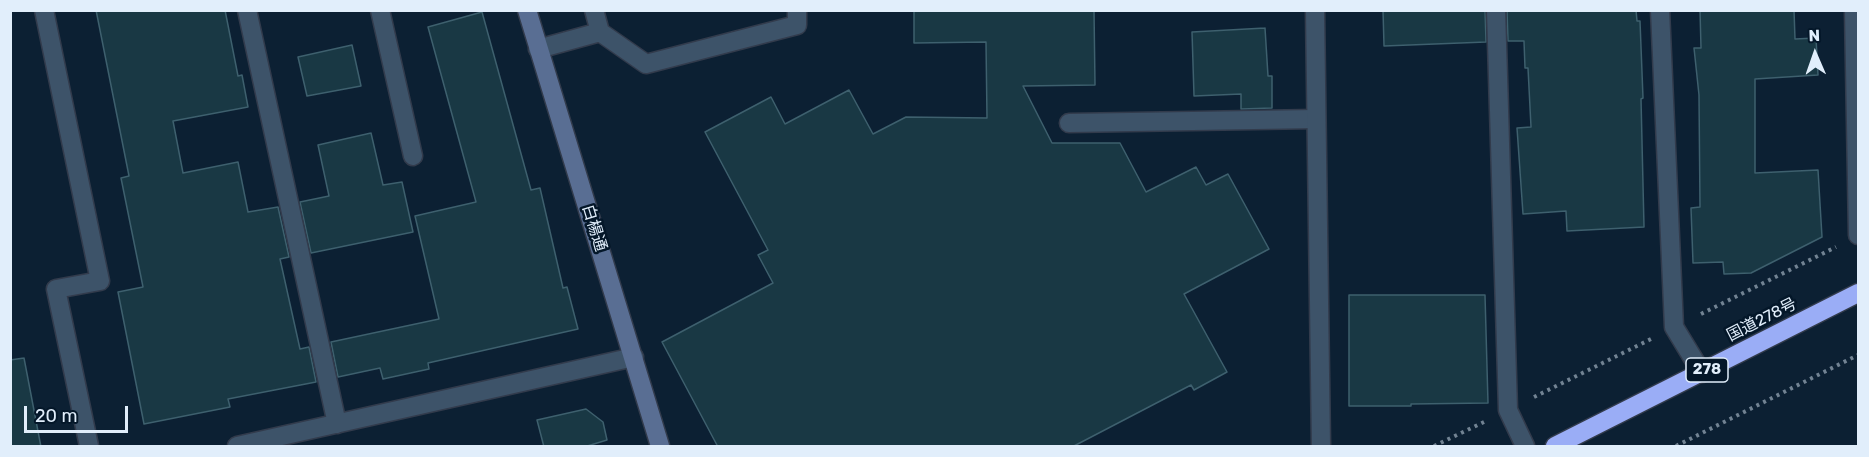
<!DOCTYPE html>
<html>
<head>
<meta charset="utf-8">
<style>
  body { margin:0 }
  #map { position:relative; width:1869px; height:457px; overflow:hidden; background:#0c2033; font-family:Rubik,sans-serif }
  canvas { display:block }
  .frame { position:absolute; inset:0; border:12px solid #e1eefb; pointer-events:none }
  .north { position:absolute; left:1785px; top:24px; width:60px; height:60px; -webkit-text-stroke:4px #041729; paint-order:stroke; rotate:358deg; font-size:16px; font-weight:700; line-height:24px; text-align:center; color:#e1eefb }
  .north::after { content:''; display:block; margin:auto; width:21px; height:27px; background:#e1eefb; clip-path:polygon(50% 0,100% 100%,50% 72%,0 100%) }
  .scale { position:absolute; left:24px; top:406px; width:104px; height:27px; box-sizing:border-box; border:3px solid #e1eefb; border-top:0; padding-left:8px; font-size:18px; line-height:21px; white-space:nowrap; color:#e1eefb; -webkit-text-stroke:4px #041729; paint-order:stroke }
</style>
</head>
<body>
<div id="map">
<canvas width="1869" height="457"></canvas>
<div class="frame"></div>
<div class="north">N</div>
<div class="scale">20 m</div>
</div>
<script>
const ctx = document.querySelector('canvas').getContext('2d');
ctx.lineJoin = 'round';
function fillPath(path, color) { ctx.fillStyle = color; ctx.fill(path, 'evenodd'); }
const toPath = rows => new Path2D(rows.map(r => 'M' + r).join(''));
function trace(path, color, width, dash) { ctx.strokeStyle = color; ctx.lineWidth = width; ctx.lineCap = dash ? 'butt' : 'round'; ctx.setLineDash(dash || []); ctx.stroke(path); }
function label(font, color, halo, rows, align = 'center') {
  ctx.font = font + ' Rubik,"Noto Sans JP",sans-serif'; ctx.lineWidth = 5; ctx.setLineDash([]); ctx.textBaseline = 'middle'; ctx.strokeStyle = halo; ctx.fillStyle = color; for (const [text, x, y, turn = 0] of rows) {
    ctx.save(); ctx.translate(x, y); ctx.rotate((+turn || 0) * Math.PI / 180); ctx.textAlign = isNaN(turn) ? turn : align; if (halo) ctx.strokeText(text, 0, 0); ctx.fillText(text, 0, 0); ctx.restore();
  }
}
const building = toPath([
  [96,10,225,10,238,76,242,75,248,107,173,121,183,173,238,162,248,212,278,207,289,257,280,259,300,349,309,347,316,382,228,399,230,407,144,424,118,292,143,287,121,178,129,176,96,10],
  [914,10,1094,10,1095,85,1023,86,1052,143,1120,143,1146,192,1196,167,1206,185,1228,174,1269,249,1184,294,1227,372,1194,390,1191,385,1072,447,718,447,662,342,773,283,758,255,768,250,705,132,771,97,785,124,849,90,873,134,906,117,987,118,986,42,914,43,914,10],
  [1383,10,1485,10,1486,42,1384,46,1383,10],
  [1507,10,1636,10,1637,21,1640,21,1643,98,1641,99,1644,227,1567,231,1566,211,1523,214,1517,128,1531,127,1528,68,1525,68,1524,41,1508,41,1507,10],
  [1700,10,1794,10,1795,39,1816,38,1818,75,1755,79,1755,173,1818,170,1822,237,1751,273,1724,274,1723,262,1693,263,1691,208,1700,207,1699,95,1694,48,1701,48,1700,10],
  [482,12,531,190,540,188,563,288,567,287,578,329,428,363,429,369,383,379,380,368,338,377,331,342,439,319,415,216,476,202,428,27,482,12],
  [1265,28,1268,76,1272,76,1272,108,1241,109,1241,94,1194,96,1192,32,1265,28],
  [352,45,361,86,307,96,298,57,352,45],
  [371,133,383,185,402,182,413,232,311,253,300,202,329,196,318,145,371,133],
  [1349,295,1485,295,1488,403,1411,404,1411,406,1349,406,1349,295],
  [24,358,41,447,10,447,10,360,24,358],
  [586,409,603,422,607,440,584,447,544,447,537,420,586,409]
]);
const path = toPath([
  [1701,314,1836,247],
  [1534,397,1651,339],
  [1434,446,1484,422],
  [1676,446,1858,355]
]);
const lane = toPath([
  [44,10,100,281,56,289,89,446],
  [380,10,413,156],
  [1496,10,1508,410,1525,446],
  [1660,10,1674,327,1702,373],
  [1854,10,1858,235],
  [600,32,646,64,797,25,797,10],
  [538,49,600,32,594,10],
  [1069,123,1316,119]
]);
const street = toPath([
  [247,10,337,424],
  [1315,10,1321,446],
  [237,446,634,357]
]);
const secondary = toPath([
  [527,10,660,446]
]);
const highway = toPath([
  [1555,446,1858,293]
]);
const shields = [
  [1707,370,42]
];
const shieldNames = [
  ["278",1707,370]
];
const streetNames = [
  ["白楊通",594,228,73],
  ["国道278号",1762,320,-27]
];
fillPath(building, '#193844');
trace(building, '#3e606e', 1.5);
trace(lane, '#323b4c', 21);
trace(street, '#323b4c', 21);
trace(secondary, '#323b4c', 21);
trace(highway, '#323b4c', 21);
trace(path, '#728393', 4, [3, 4.5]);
trace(lane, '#3d5369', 18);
trace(street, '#3d5369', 18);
trace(secondary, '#596e93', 18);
trace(highway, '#9aadf6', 18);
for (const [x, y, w] of shields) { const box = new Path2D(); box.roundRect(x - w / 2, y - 12, w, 24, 4.5); ctx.fillStyle = '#041729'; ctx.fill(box); trace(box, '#e1eefb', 1.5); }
label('bold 15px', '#e1eefb', null, shieldNames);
label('16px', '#e1eefb', '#041729', streetNames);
</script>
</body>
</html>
